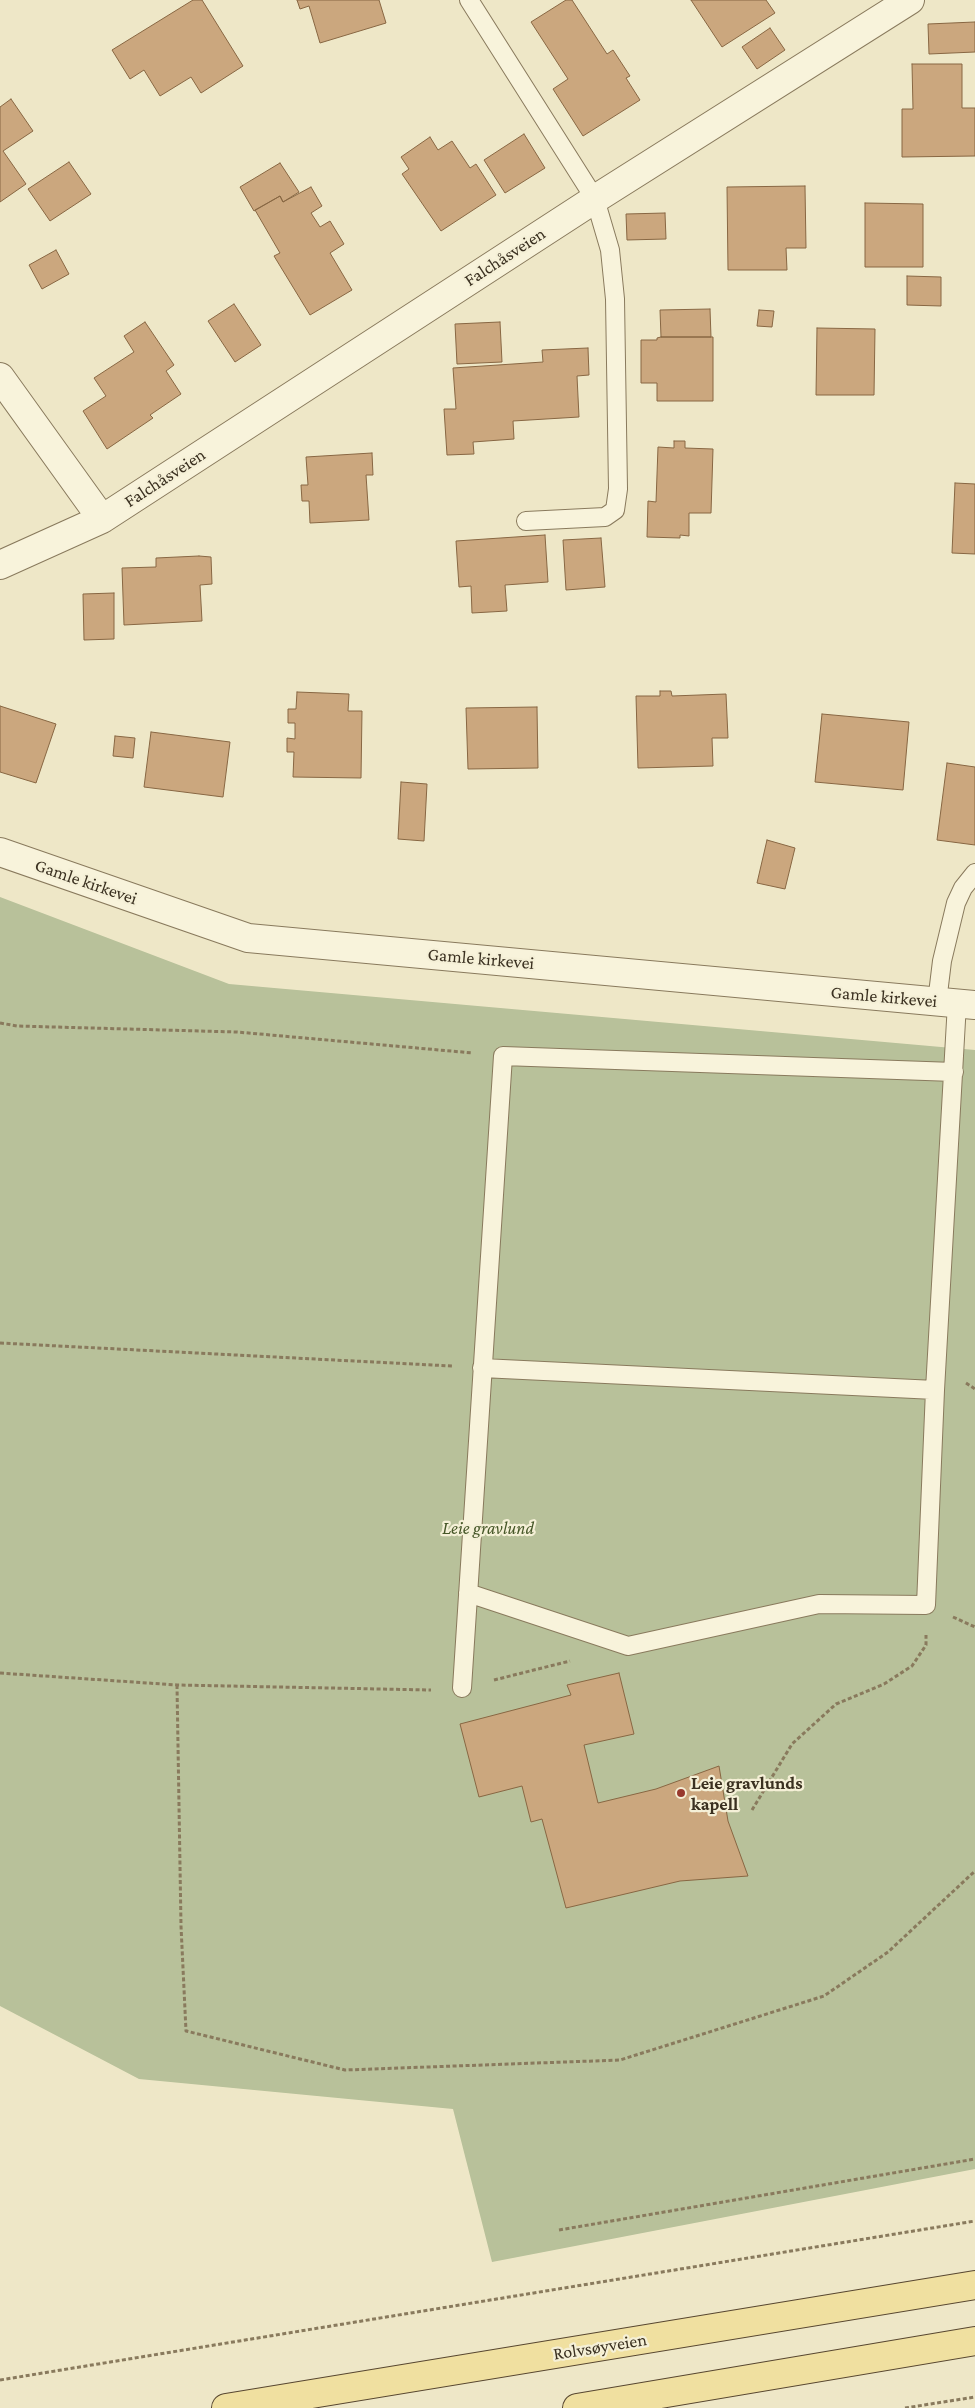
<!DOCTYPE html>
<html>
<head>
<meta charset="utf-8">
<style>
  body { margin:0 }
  canvas { display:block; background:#eee7c7 }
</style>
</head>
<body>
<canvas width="975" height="2408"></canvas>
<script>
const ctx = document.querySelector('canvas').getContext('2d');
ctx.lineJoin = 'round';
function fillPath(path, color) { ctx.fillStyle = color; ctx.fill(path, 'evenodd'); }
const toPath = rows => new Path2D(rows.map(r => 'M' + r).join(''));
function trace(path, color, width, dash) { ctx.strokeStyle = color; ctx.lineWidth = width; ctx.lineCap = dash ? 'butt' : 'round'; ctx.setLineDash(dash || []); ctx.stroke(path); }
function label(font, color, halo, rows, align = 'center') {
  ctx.font = font + ' "Crimson Pro",serif'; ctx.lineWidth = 4.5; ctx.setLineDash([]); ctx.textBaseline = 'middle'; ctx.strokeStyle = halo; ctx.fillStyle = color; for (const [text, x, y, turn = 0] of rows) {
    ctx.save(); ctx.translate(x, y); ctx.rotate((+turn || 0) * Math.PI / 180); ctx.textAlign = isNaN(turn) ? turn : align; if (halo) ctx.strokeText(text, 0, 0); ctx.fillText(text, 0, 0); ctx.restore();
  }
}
const cemetery = toPath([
  [0,897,229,984,975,1050,975,2169,492,2262,453,2109,139,2079,0,2006]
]);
const building = toPath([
  [193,0,202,0,243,66,201,93,191,77,160,96,144,70,130,79,112,50,193,0],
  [297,0,379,0,386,23,320,43,309,6,300,9,297,0],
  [566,0,572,0,607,54,613,50,630,76,626,78,640,100,583,136,553,89,568,79,531,22,566,0],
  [691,0,766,0,775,13,722,47,691,0],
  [975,22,975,52,929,54,928,24,975,22],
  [770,28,785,50,757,69,742,47,770,28],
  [912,64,962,64,962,108,975,108,975,156,902,157,902,109,913,109,912,64],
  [11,99,33,131,3,151,26,184,0,202,0,107,11,99],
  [524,134,545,168,505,193,484,160,524,134],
  [430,137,438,150,452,141,470,168,476,164,496,195,441,231,402,174,409,169,401,157,430,137],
  [69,162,91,194,50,221,28,189,69,162],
  [280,163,299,192,283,202,280,196,254,211,240,187,280,163],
  [805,186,806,248,786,248,787,270,728,270,727,187,805,186],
  [311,187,322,206,311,213,320,227,330,221,344,244,330,253,352,290,310,315,274,256,280,253,255,210,280,196,283,202,311,187],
  [865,203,923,204,923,267,865,267,865,203],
  [665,213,666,239,627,240,626,214,665,213],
  [56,250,69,274,42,289,29,265,56,250],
  [907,276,941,277,941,306,907,305,907,276],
  [234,304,261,345,235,362,208,321,234,304],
  [710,309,711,337,661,337,660,310,710,309],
  [759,310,774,311,772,327,757,326,759,310],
  [145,322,174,365,166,371,181,394,150,415,153,418,107,449,83,411,106,396,94,378,134,352,124,336,145,322],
  [500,322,502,362,457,364,455,324,500,322],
  [817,328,875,329,874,395,816,395,817,328],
  [661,337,713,337,713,401,657,401,657,383,641,383,641,340,657,340,657,338,661,337],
  [588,348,589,375,577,376,579,417,513,421,514,439,473,442,474,454,447,455,444,409,456,409,453,368,543,362,542,350,588,348],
  [674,441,685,441,685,448,713,449,711,513,689,513,689,536,680,535,680,538,647,537,648,501,656,502,658,447,674,448,674,441],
  [372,453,373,475,366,475,369,520,310,523,309,501,302,501,301,485,308,485,306,457,372,453],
  [955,483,975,484,975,554,952,553,955,483],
  [545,535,548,582,505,585,507,611,472,613,471,586,459,587,456,541,545,535],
  [601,538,605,587,566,590,563,540,601,538],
  [199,556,211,557,212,584,200,585,202,621,124,625,122,568,156,567,156,558,199,556],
  [114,593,114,639,84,640,83,594,114,593],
  [660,691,671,691,672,696,726,694,728,738,712,738,713,766,638,768,636,696,660,696,660,691],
  [297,692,349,694,348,711,362,711,361,778,293,777,294,752,287,752,287,738,295,739,295,723,288,723,288,709,296,709,297,692],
  [0,706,56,724,36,783,0,772,0,706],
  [537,707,538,768,468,769,466,708,537,707],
  [822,714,909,722,903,790,815,782,822,714],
  [151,732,230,742,223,797,144,787,151,732],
  [115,736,135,738,133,758,113,756,115,736],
  [947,763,975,767,975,845,937,840,947,763],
  [401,782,427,784,424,841,398,839,401,782],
  [767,840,795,848,785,889,757,883,767,840],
  [619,1673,634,1734,584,1745,598,1803,656,1789,719,1766,728,1821,748,1876,680,1881,566,1908,542,1819,531,1822,522,1786,479,1797,460,1724,571,1695,567,1685,619,1673]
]);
const path = toPath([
  [0,1023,17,1026,237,1032,473,1053],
  [0,1343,452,1366],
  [966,1383,975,1389],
  [953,1617,975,1627],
  [0,1673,177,1685,431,1690],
  [494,1680,570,1661],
  [177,1685,181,1926,186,2031,345,2070,620,2060,824,1996,888,1952,975,1871],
  [752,1810,792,1744,836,1704,884,1684,912,1666,926,1645,926,1635],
  [559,2230,975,2159],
  [0,2380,975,2221],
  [905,2408,975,2397]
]);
const lane = toPath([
  [469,0,595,199,610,250,615,299,618,489,615,510,605,517,526,521],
  [937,1002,942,961,956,903,963,888,975,873],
  [482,1368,935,1390],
  [468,1593,628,1646,819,1604,926,1605,935,1390,957,1003],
  [462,1688,503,1056,954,1072]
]);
const street = toPath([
  [0,377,102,519],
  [0,565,102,519,595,199,910,0],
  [0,852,248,938,975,1005]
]);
const primary = toPath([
  [226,2408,975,2285],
  [577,2408,975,2341]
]);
const markers = [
  [681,1793,5,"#98392d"]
];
const streetNames = [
  ["Falchåsveien",505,257,-33],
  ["Falchåsveien",165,478,-33],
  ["Gamle kirkevei",86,882,19],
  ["Gamle kirkevei",481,959,5],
  ["Gamle kirkevei",884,997,5],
  ["Rolvsøyveien",600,2347,-9]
];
const parkNames = [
  ["Leie gravlund",488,1528]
];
const poiNames = [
  ["Leie gravlunds",691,1783],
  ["kapell",691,1804]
];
fillPath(cemetery, '#b8c19a');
fillPath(building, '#cba77e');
trace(building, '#886743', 1);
trace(lane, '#897a5d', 20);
trace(street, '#897a5d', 30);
trace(primary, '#584730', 30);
trace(path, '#897a5d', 3, [4, 2.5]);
trace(lane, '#f8f3db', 18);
trace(street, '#f8f3db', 28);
trace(primary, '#f0e0a0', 28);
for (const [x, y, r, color] of markers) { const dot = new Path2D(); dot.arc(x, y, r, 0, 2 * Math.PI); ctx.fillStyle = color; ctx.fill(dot); trace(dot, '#f5f0d7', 2); }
label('18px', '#3a3020', '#f5f0d7', streetNames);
label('italic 18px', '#455627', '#f5f0d7', parkNames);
label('bold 18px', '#3a3020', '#f5f0d7', poiNames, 'left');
</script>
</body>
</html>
